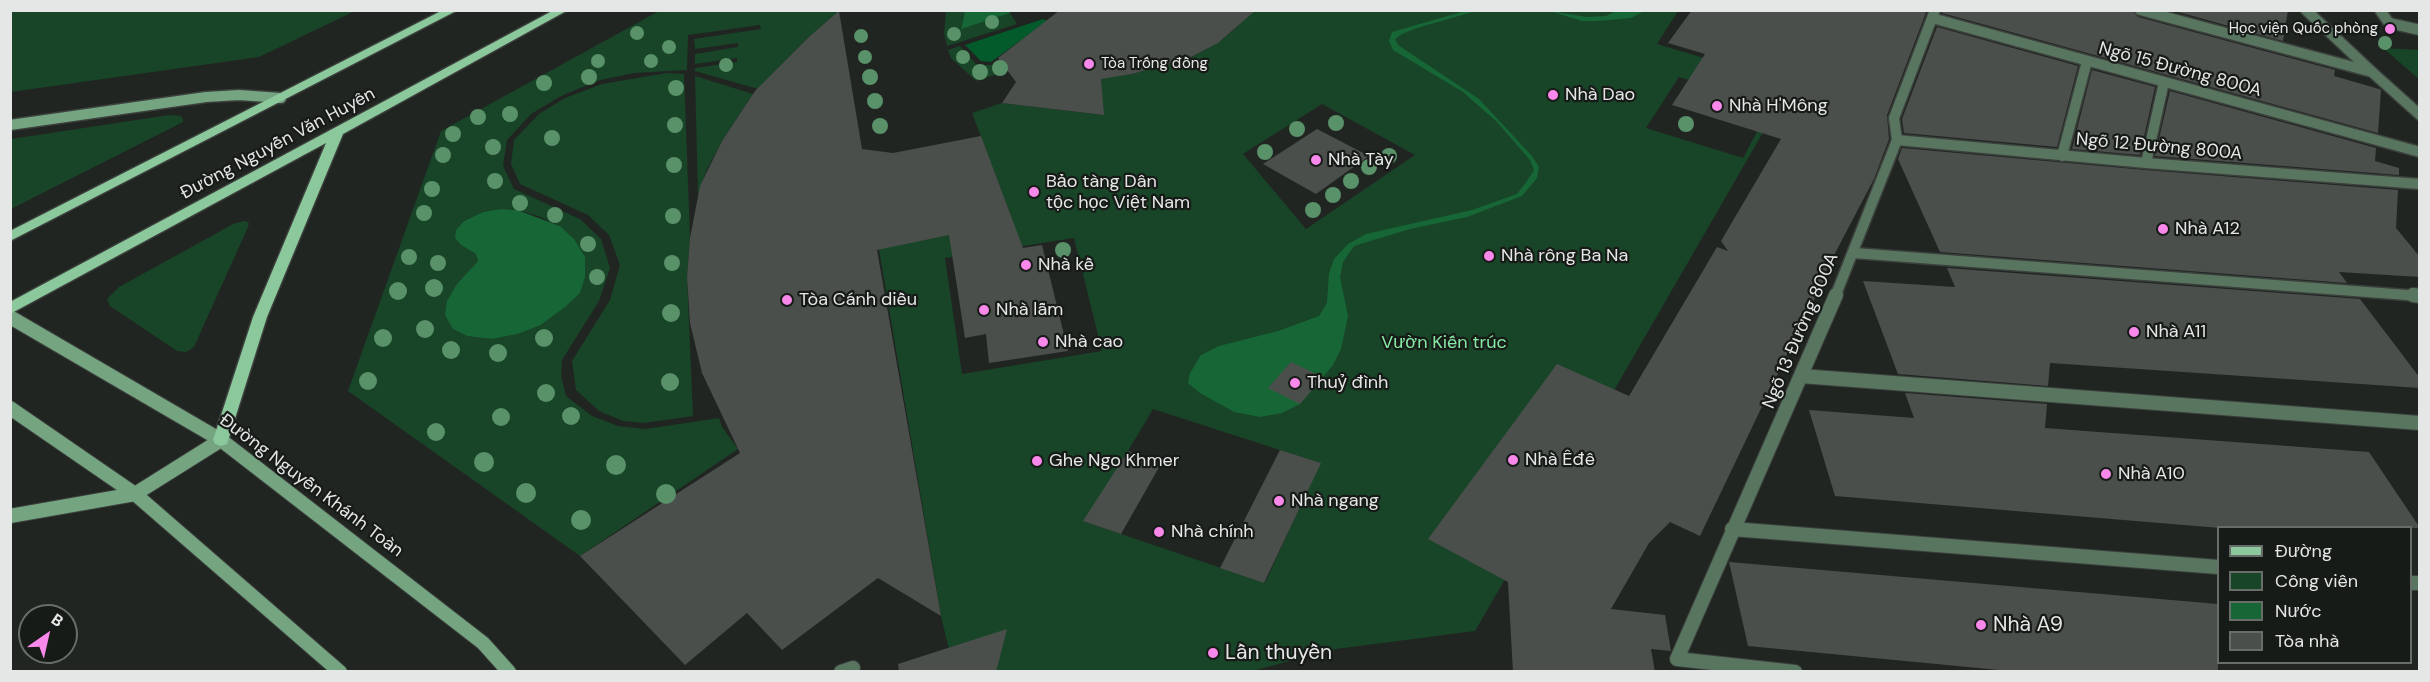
<!DOCTYPE html>
<html>
<head>
<meta charset="utf-8">
<style>
  body { margin:0 }
  #map { position:relative; width:2430px; height:682px; overflow:hidden; background:#212522; font-family:"DM Sans",sans-serif }
  canvas { display:block }
  .frame { position:absolute; inset:0; border:12px solid #e4e7e5; pointer-events:none }
  .legend { position:absolute; left:2217px; top:526px; width:195px; height:138px; box-sizing:border-box; background:#171b18; border:2px solid #696d6a; margin:0; padding:8px 10px; list-style:none; font-size:18px; color:#e4e7e5 }
  .legend li { display:flex; align-items:center; gap:12px; height:30px }
  .legend b { width:30px; border:2px solid #696d6a }
  .north { position:absolute; left:18px; top:604px; width:60px; height:60px; box-sizing:border-box; background:#171b18; border:2px solid #696d6a; border-radius:50%; rotate:34deg; font-size:16px; font-weight:700; line-height:24px; text-align:center; color:#e4e7e5 }
  .north::after { content:''; display:block; margin:auto; width:21px; height:27px; background:#f888ea; clip-path:polygon(50% 0,100% 100%,50% 72%,0 100%) }
</style>
</head>
<body>
<div id="map">
<canvas width="2430" height="682"></canvas>
<div class="frame"></div>
<ul class="legend">
<li><b style="height:8px;background:#8bc89b"></b>Đường</li>
<li><b style="height:16px;background:#184427"></b>Công viên</li>
<li><b style="height:16px;background:#176636"></b>Nước</li>
<li><b style="height:16px;background:#4b4f4c"></b>Tòa nhà</li>
</ul>
<div class="north">B</div>
</div>
<script>
const ctx = document.querySelector('canvas').getContext('2d');
ctx.lineJoin = 'round';
function fillPath(path, color) { ctx.fillStyle = color; ctx.fill(path, 'evenodd'); }
const toPath = rows => new Path2D(rows.map(r => 'M' + r).join(''));
function trace(path, color, width, dash) { ctx.strokeStyle = color; ctx.lineWidth = width; ctx.lineCap = dash ? 'butt' : 'round'; ctx.setLineDash(dash || []); ctx.stroke(path); }
function label(font, color, halo, rows, align = 'center') {
  ctx.font = font + ' "DM Sans",sans-serif'; ctx.lineWidth = 4.5; ctx.setLineDash([]); ctx.textBaseline = 'middle'; ctx.strokeStyle = halo; ctx.fillStyle = color; for (const [text, x, y, turn = 0] of rows) {
    ctx.save(); ctx.translate(x, y); ctx.rotate((+turn || 0) * Math.PI / 180); ctx.textAlign = isNaN(turn) ? turn : align; if (halo) ctx.strokeText(text, 0, 0); ctx.fillText(text, 0, 0); ctx.restore();
  }
}
const green = toPath([
  [10,11,11,10,355,11,259,57,11,92],
  [659,11,840,11,811,35,758,89,695,71,695,68,737,62,737,58,695,64,695,54,738,47,738,43,695,49,694,39,761,29,760,25,688,35,687,70,634,73,600,80,561,96,531,114,507,140,503,166,514,189,580,219,601,239,610,268,599,301,562,360,561,376,566,396,592,416,618,426,646,429,719,418,722,427,738,449,580,556,348,391,441,131],
  [501,209,517,210,538,216,560,226,574,239,565,307,541,325,518,334,492,339,467,336,453,329,469,271,478,261,477,254,461,245,455,238,456,230,464,221,483,212],
  [946,11,965,11,961,28,1010,13,1017,24,947,46,944,34],
  [1248,11,1678,11,1657,44,1791,84,1475,631,1336,649,1252,671,954,671,941,616,870,196,920,177,939,237,1013,222,972,113,1002,103,1103,115,1101,78,1132,74,1189,58,1218,43,1238,26],
  [1679,77,1771,105,1743,158,1646,128],
  [1322,104,1415,155,1306,229,1243,154],
  [1074,238,1102,351,962,374,945,258],
  [1153,409,1320,463,1265,583,1086,522],
  [960,46,977,65,994,65,1001,61,1015,68,976,81,951,58,948,50],
  [2383,48,2419,50,2419,79],
  [667,73,684,74,690,238,687,277,693,416,644,423,623,421,599,411,576,390,572,361,610,300,620,265,609,235,588,215,520,184,511,164,514,140,539,114,565,98,602,84],
  [695,76,753,94,722,141,706,171,698,195],
  [169,115,181,116,183,119,183,122,11,209,11,139],
  [245,221,249,223,248,227,194,347,186,352,177,351,110,306,107,299,119,287,235,223]
]);
const forest = toPath([
  [1043,19,1047,21,991,62,981,61,965,45]
]);
const water = toPath([
  [965,11,1009,11,1010,13,961,29],
  [1465,11,1476,11,1417,28,1402,34,1395,39,1398,45,1479,99,1532,156,1539,167,1537,178,1522,196,1467,217,1410,229,1354,246,1343,262,1340,277,1348,316,1341,349,1333,365,1300,404,1282,413,1260,417,1234,412,1200,393,1188,383,1190,373,1201,355,1219,346,1278,331,1319,316,1327,303,1329,273,1334,259,1348,244,1366,234,1472,210,1517,194,1527,181,1534,170,1530,160,1497,122,1463,92,1393,50,1389,41,1392,32],
  [1550,11,1587,17,1606,16,1616,11,1644,11,1631,18,1598,21,1582,21],
  [501,209,517,210,560,226,574,239,585,257,585,277,580,293,565,307,541,325,518,334,492,339,467,336,453,329,445,315,447,301,457,284,478,261,476,254,461,245,455,238,456,230,464,221,483,212]
]);
const building = toPath([
  [1060,10,1256,10,1218,43,1189,58,1132,74,1101,79,1104,115,1002,103,1016,82,998,58],
  [1692,10,1927,10,1887,115,1889,139,1874,179,1832,259,1823,278,1825,279,1802,323,1700,536,1670,522,1649,543,1611,609,1665,615,1671,651,1651,649,1655,672,1513,672,1508,582,1428,539,1557,364,1629,396,1717,247,1728,251,1721,241,1781,139,1672,105,1705,54,1668,43],
  [1942,10,2133,10,2138,17,2335,70,2334,76,2379,89,2381,90,2378,133,1942,13],
  [2171,10,2288,10,2283,41],
  [839,11,862,149,893,153,981,136,1023,248,1042,245,1068,351,989,363,986,334,965,338,949,235,877,250,941,616,878,578,782,650,747,613,685,665,580,556,740,453,702,373,690,323,687,277,690,238,700,186,722,141,755,91,811,35],
  [1937,27,2078,66,2057,147,1904,133,1902,119],
  [2092,70,2155,87,2140,155,2072,149],
  [2170,91,2376,148,2375,161,2399,168,2399,175,2155,156],
  [1317,129,1369,156,1316,194,1263,164],
  [1902,148,2145,170,2398,190,2396,228,2420,257,2420,277,2339,272,2347,283,1940,252,1898,159],
  [1947,268,2360,299,2420,378,2420,388,2050,363,2048,386,1898,374,1863,281,1955,287],
  [1291,362,1323,377,1300,404,1268,388],
  [1905,393,2047,404,2045,428,2369,452,2420,528,2220,528,1835,496,1809,410,1914,418],
  [1280,450,1321,463,1264,583,1220,568],
  [1128,451,1162,462,1121,534,1083,521],
  [1729,562,2218,604,2218,672,2020,672,1748,646],
  [1007,629,996,672,899,672,898,664]
]);
const laneFar1 = toPath([
  [2140,10,2372,72,2420,115],
  [2380,10,2389,23,2420,30],
  [1932,18,2420,152],
  [1897,140,2146,163,2420,184],
  [2062,156,2087,61],
  [2146,163,2164,82],
  [1854,253,2420,296],
  [1835,297,1897,140,1894,118,1935,10]
]);
const lane = toPath([
  [2413,295,2420,296],
  [1801,376,2420,423],
  [1732,529,2218,567],
  [2410,583,2420,583],
  [841,672,853,668],
  [1795,672,1677,659,1836,295]
]);
const street = toPath([
  [2306,10,2372,72]
]);
const secondaryFar1 = toPath([
  [10,125,206,97,239,95,281,98]
]);
const secondary = toPath([
  [10,317,221,440,483,643,509,672],
  [10,408,135,494,340,672],
  [10,516,135,494,221,440]
]);
const primary = toPath([
  [443,10,458,10,10,241,10,231,443,10],
  [554,10,568,10,343,134,267,317,227,444,221,446,215,444,213,440,253,317,326,143,10,314,10,302,554,10]
]);
const trees = [
  [992,22,7],
  [637,33,7],
  [954,34,7],
  [861,36,7],
  [2385,43,7],
  [669,47,7],
  [865,57,7],
  [963,57,7],
  [598,61,7],
  [651,61,7],
  [726,65,7],
  [1000,68,8],
  [980,72,8],
  [589,77,8],
  [870,77,8],
  [544,83,8],
  [676,88,8],
  [875,101,8],
  [510,114,8],
  [478,117,8],
  [1336,123,8],
  [1686,124,8],
  [675,125,8],
  [880,126,8],
  [1297,129,8],
  [453,134,8],
  [552,138,8],
  [493,147,8],
  [1265,152,8],
  [443,155,8],
  [1389,156,8],
  [674,165,8],
  [1369,167,8],
  [495,181,8],
  [1351,181,8],
  [432,189,8],
  [1333,195,8],
  [520,203,8],
  [1313,210,8],
  [424,213,8],
  [555,215,8],
  [673,216,8],
  [588,244,8],
  [1063,250,8],
  [409,257,8],
  [438,263,8],
  [672,263,8],
  [597,277,8],
  [434,288,9],
  [398,291,9],
  [671,313,9],
  [425,329,9],
  [383,338,9],
  [544,338,9],
  [451,350,9],
  [498,353,9],
  [368,381,9],
  [670,382,9],
  [546,393,9],
  [571,416,9],
  [501,417,9],
  [436,432,9],
  [484,462,10],
  [616,465,10],
  [526,493,10],
  [666,494,10],
  [581,520,10]
];
const markers = [
  [2390,29,6,"#f888ea"],
  [1089,64,6,"#f888ea"],
  [1553,95,6,"#f888ea"],
  [1717,106,6,"#f888ea"],
  [1316,160,6,"#f888ea"],
  [1034,192,6,"#f888ea"],
  [2163,229,6,"#f888ea"],
  [1489,256,6,"#f888ea"],
  [1026,265,6,"#f888ea"],
  [787,300,6,"#f888ea"],
  [984,310,6,"#f888ea"],
  [2134,332,6,"#f888ea"],
  [1043,342,6,"#f888ea"],
  [1295,383,6,"#f888ea"],
  [1513,460,6,"#f888ea"],
  [1037,461,6,"#f888ea"],
  [2106,474,6,"#f888ea"],
  [1279,501,6,"#f888ea"],
  [1159,532,6,"#f888ea"],
  [1981,625,6,"#f888ea"],
  [1213,653,6,"#f888ea"]
];
const farPoinames = [
  ["Học viện Quốc phòng",2378,29],
  ["Tòa Trống đồng",1101,64,"left"]
];
const streetNames = [
  ["Ngõ 15 Đường 800A",2180,70,15],
  ["Đường Nguyễn Văn Huyên",278,144,-28],
  ["Ngõ 12 Đường 800A",2159,147,5],
  ["Ngõ 13 Đường 800A",1801,331,-67],
  ["Đường Nguyễn Khánh Toàn",311,486,37]
];
const poiNames = [
  ["Nhà Dao",1565,95],
  ["Nhà H'Mông",1729,106],
  ["Nhà Tày",1328,160],
  ["Bảo tàng Dân",1046,182],
  ["tộc học Việt Nam",1046,203],
  ["Nhà A12",2175,229],
  ["Nhà rông Ba Na",1501,256],
  ["Nhà kề",1038,265],
  ["Tòa Cánh diều",799,300],
  ["Nhà lẫm",996,310],
  ["Nhà A11",2146,332],
  ["Nhà cao",1055,342],
  ["Thuỷ đình",1307,383],
  ["Nhà Êđê",1525,460],
  ["Ghe Ngo Khmer",1049,461],
  ["Nhà A10",2118,474],
  ["Nhà ngang",1291,501],
  ["Nhà chính",1171,532]
];
const parkNames = [
  ["Vườn Kiến trúc",1444,343]
];
const nearPoinames = [
  ["Nhà A9",1993,625],
  ["Lần thuyền",1225,653]
];
fillPath(green, '#184427');
fillPath(forest, '#035a2b');
fillPath(water, '#176636');
fillPath(building, '#4b4f4c');
trace(laneFar1, '#3c403d', 13);
trace(lane, '#3c403d', 16);
trace(street, '#3c403d', 13);
trace(secondaryFar1, '#3c403d', 13);
trace(secondary, '#3c403d', 16);
trace(primary, '#3c403d', 3);
trace(laneFar1, '#58755f', 10);
trace(lane, '#58755f', 14);
trace(street, '#58755f', 10);
trace(secondaryFar1, '#75a481', 10);
trace(secondary, '#75a481', 14);
fillPath(primary, '#8bc89b');
ctx.fillStyle = '#599169';
for (const [x, y, r] of trees) { ctx.beginPath(); ctx.arc(x, y, r, 0, 2 * Math.PI); ctx.fill(); }
for (const [x, y, r, color] of markers) { const dot = new Path2D(); dot.arc(x, y, r, 0, 2 * Math.PI); ctx.fillStyle = color; ctx.fill(dot); trace(dot, '#171b18', 2); }
label('15px', '#e4e7e5', '#171b18', farPoinames, 'right');
label('18px', '#e4e7e5', '#171b18', streetNames);
label('18px', '#e4e7e5', '#171b18', poiNames, 'left');
label('18px', '#86e9a3', '#171b18', parkNames);
label('21px', '#e4e7e5', '#171b18', nearPoinames, 'left');
</script>
</body>
</html>
